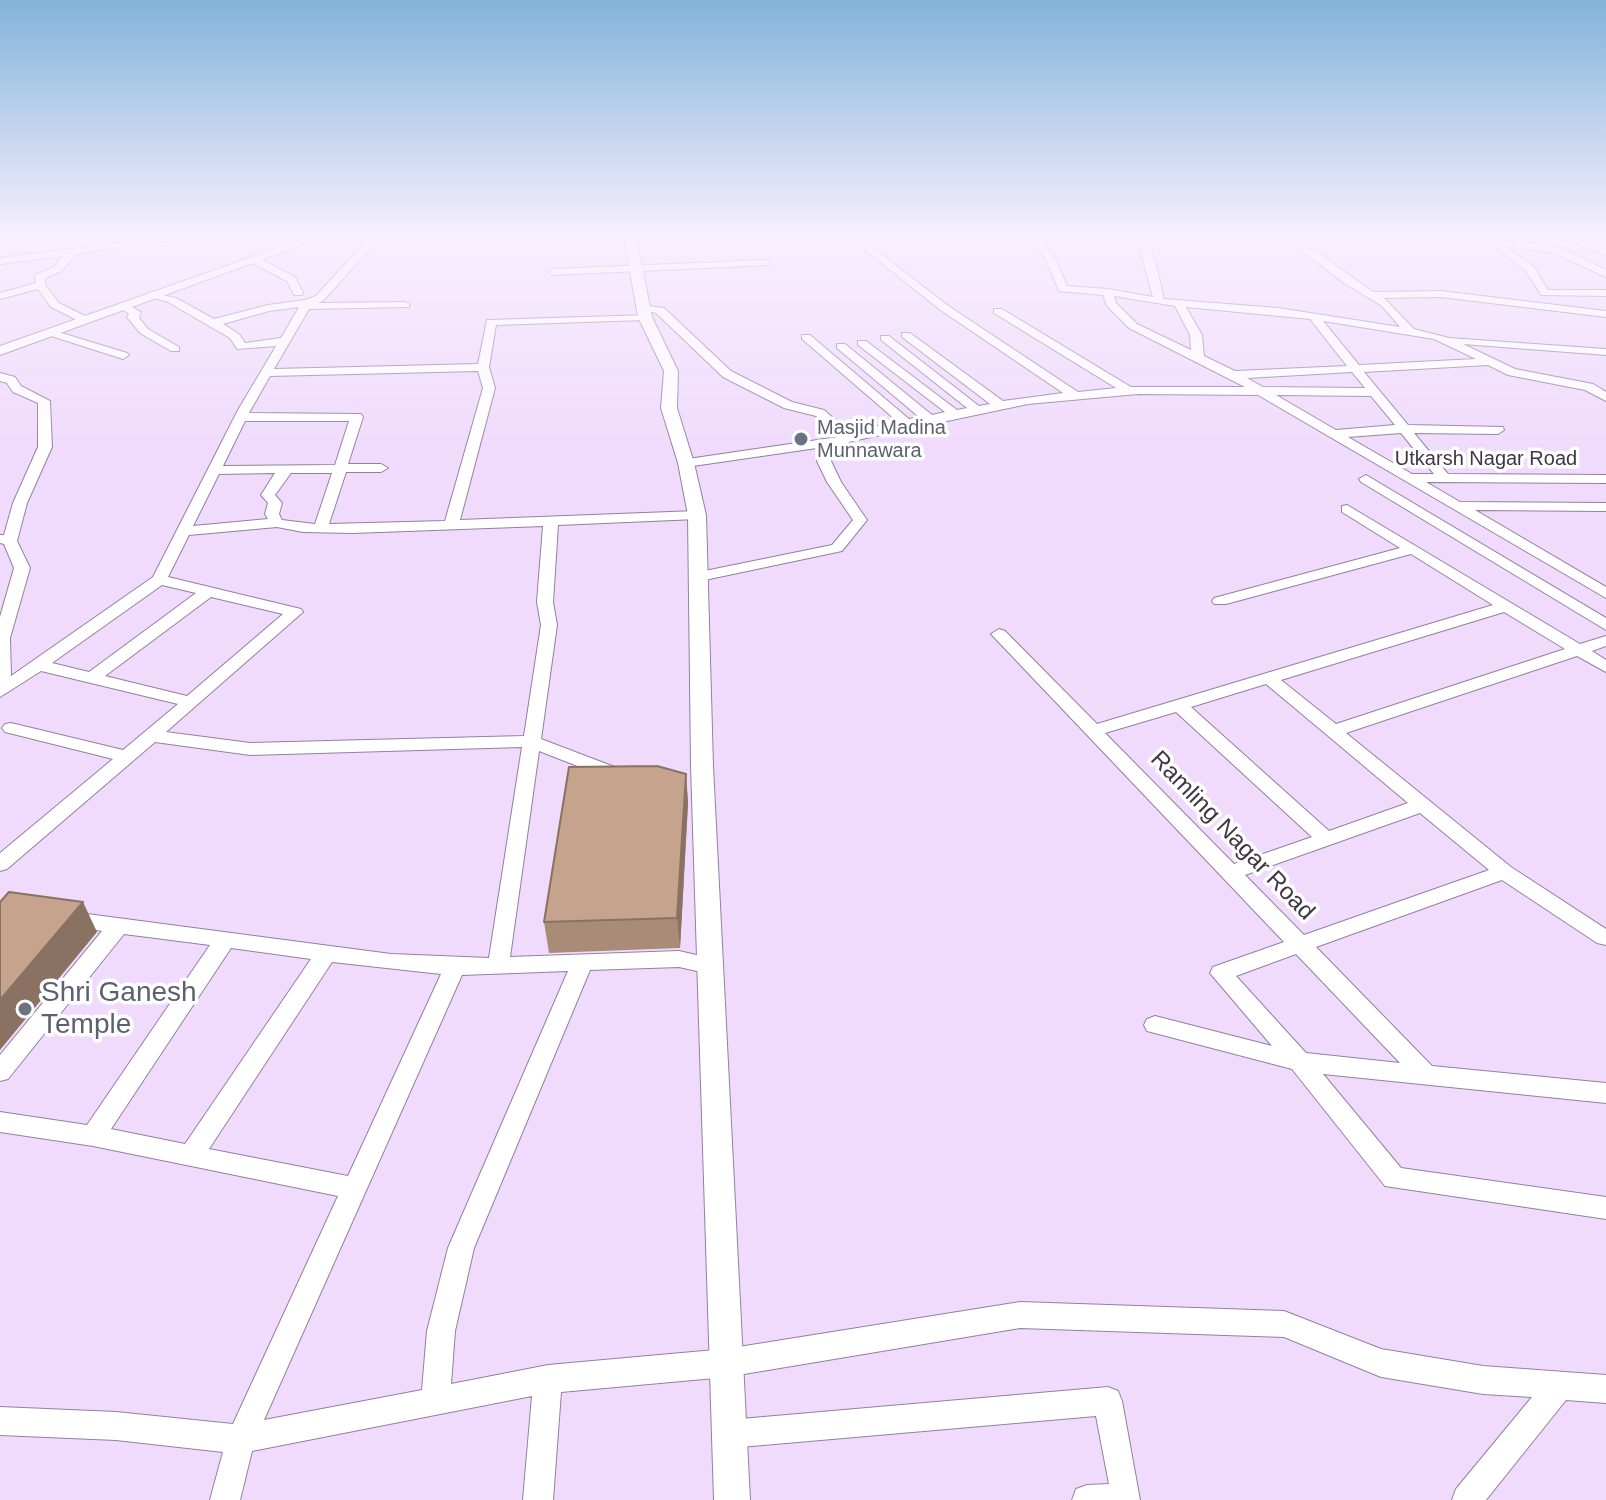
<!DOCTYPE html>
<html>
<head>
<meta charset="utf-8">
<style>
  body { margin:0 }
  canvas { display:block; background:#f0dbfc }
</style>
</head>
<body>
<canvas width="1606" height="1500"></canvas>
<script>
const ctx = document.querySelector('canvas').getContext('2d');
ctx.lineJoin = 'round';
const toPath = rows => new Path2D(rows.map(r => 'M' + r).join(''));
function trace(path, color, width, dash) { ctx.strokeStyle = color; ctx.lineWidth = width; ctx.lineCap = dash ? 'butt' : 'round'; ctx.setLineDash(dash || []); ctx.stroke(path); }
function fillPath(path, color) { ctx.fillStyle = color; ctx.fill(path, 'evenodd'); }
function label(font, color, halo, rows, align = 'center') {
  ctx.font = font + ' Arial,sans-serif'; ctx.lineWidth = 7; ctx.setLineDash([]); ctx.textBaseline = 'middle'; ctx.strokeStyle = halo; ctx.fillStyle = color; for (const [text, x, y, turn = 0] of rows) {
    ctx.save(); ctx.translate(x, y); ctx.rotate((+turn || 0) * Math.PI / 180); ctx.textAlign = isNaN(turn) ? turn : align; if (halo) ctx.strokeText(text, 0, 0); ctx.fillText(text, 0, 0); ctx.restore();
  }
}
const minor = toPath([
  [175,236,199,236,75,254,62,271,45,278,45,285,59,303,85,316,85,320,77,320,51,307,38,289,0,299,0,293,36,283,35,275,54,267,63,256,0,264,0,258,175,236],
  [371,236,381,236,324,300,318,303,405,302,410,305,409,307,309,309,274,369,478,364,487,320,649,315,651,317,645,320,496,325,489,367,495,388,460,520,697,511,704,515,697,519,558,525,553,602,557,625,541,739,625,771,627,775,618,781,611,779,539,751,510,957,679,951,718,960,721,966,718,972,710,974,679,967,590,970,474,1248,455,1331,451,1384,548,1365,726,1349,1020,1302,1284,1311,1381,1349,1483,1366,1606,1375,1606,1403,1566,1400,1486,1500,1452,1500,1456,1489,1532,1397,1483,1394,1381,1377,1284,1337,1020,1328,726,1377,561,1392,553,1500,523,1500,532,1396,252,1451,240,1500,210,1500,223,1452,116,1440,0,1435,0,1407,116,1412,233,1424,338,1196,93,1146,0,1132,0,1112,87,1125,210,945,124,934,8,1079,0,1081,0,1055,102,931,65,924,62,919,65,914,72,912,391,954,489,958,522,747,250,755,155,742,7,869,0,871,0,853,113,759,5,732,2,728,5,724,11,723,123,750,178,704,41,671,0,697,0,617,14,568,4,544,0,543,0,535,4,535,13,503,38,447,38,403,13,392,7,383,0,381,0,373,15,377,21,386,50,401,52,447,27,503,17,541,30,568,10,638,11,676,153,577,238,410,276,346,237,349,230,338,168,302,148,296,148,292,176,298,214,319,268,305,305,300,316,296,371,236],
  [299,307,281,338,245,343,239,334,223,324,269,311,299,307],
  [478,371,483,388,445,521,329,524,346,472,381,472,388,468,381,464,348,464,363,417,361,414,249,413,270,376,478,371],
  [245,421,349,421,335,465,223,466,245,421],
  [275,473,261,495,268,503,265,514,268,519,193,526,219,474,275,473],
  [291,473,332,473,315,524,282,520,279,514,282,503,275,495,291,473],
  [543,526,537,602,541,625,524,736,250,743,166,732,303,612,301,609,168,577,189,535,277,527,303,532,353,533,543,526],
  [162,585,196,593,89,672,52,663,162,585],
  [211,597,283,614,187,696,105,676,211,597],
  [231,948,311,959,185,1144,111,1129,231,948],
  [332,962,441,974,348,1176,209,1149,332,962],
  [568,971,448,1248,427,1331,422,1390,264,1420,462,975,568,971],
  [848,236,858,236,947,305,1078,392,1116,388,994,313,994,309,1002,309,1131,387,1245,387,1129,328,1107,306,1103,295,1059,291,1046,260,1030,236,1040,236,1056,260,1067,286,1108,289,1153,297,1139,246,1130,236,1140,236,1149,245,1155,261,1164,299,1278,308,1400,327,1382,306,1344,283,1309,256,1274,236,1285,236,1317,252,1373,292,1441,291,1606,311,1606,317,1441,297,1384,298,1414,329,1449,338,1606,349,1606,355,1463,344,1515,369,1593,384,1606,392,1606,401,1585,390,1508,375,1488,365,1364,372,1408,425,1503,427,1504,430,1498,434,1414,433,1448,474,1606,475,1606,483,1426,482,1460,502,1606,503,1606,511,1475,510,1606,587,1606,598,1258,395,1138,394,1028,404,852,441,830,451,831,461,841,482,867,520,842,551,700,581,695,579,695,573,832,545,853,520,827,482,817,461,817,448,686,467,681,466,681,460,838,437,816,416,784,408,723,377,656,313,641,309,641,305,664,308,731,371,792,402,824,410,850,433,897,421,802,339,802,335,810,335,909,419,919,417,837,348,837,344,845,344,932,415,945,412,858,345,858,341,866,341,957,410,967,408,881,340,881,336,889,336,979,406,990,404,902,337,902,333,910,333,1003,401,1063,393,939,309,848,236],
  [1114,296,1175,306,1190,335,1191,350,1137,324,1116,303,1114,296],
  [1186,307,1310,319,1347,366,1235,371,1204,356,1202,335,1186,307],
  [1323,321,1434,339,1476,359,1359,365,1323,321],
  [1352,372,1365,388,1263,387,1247,378,1352,372],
  [1276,395,1371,396,1395,425,1336,430,1276,395],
  [1401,433,1434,474,1412,474,1348,437,1401,433],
  [1454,236,1476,236,1560,248,1606,270,1606,277,1554,253,1505,246,1534,267,1548,290,1606,290,1606,296,1541,295,1526,271,1490,243,1454,236],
  [1551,236,1564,236,1606,249,1606,255,1551,236],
  [252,259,260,259,295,277,303,293,302,295,294,295,287,281,252,263,252,259],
  [765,260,769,261,769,265,553,275,548,272,553,269,765,260],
  [122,306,130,306,141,312,139,318,148,329,179,347,179,351,171,351,140,333,127,317,129,314,121,308,122,306],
  [52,330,127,353,129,355,123,359,48,335,48,331,52,330],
  [1366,475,1606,618,1606,630,1361,482,1359,479,1366,475],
  [1347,505,1580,644,1606,636,1606,646,1592,651,1606,660,1606,672,1577,656,1346,733,1511,867,1606,929,1606,945,1597,943,1502,880,1316,947,1432,1066,1606,1083,1606,1103,1323,1074,1401,1168,1606,1197,1606,1219,1385,1186,1292,1069,1147,1031,1144,1025,1147,1019,1155,1016,1272,1046,1210,973,1213,967,1284,942,991,634,999,629,1005,631,1097,724,1493,605,1411,554,1226,604,1214,604,1212,601,1214,598,1400,548,1342,512,1342,506,1347,505],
  [1504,612,1565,649,1336,724,1281,680,1504,612],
  [1266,684,1327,735,1408,803,1329,831,1191,707,1266,684],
  [1176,712,1312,837,1234,864,1105,733,1176,712],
  [1420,813,1489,870,1304,935,1245,875,1420,813],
  [1296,954,1400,1063,1306,1053,1236,976,1296,954],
  [1108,1387,1118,1391,1122,1401,1140,1500,1072,1500,1076,1489,1087,1485,1109,1484,1096,1416,729,1448,719,1444,715,1434,719,1424,729,1420,1108,1387]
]);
const tertiary = toPath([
  [311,236,327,236,0,355,0,346,311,236],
  [624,236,636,236,652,317,678,371,677,408,694,463,706,515,713,766,750,1500,714,1500,691,766,688,515,678,463,661,408,664,371,638,317,624,236]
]);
const wall = toPath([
  [686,774,688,803,680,948,549,953,544,922]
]);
const shadedWall = toPath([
  [686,774,688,803,680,948,677,918],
  [83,902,97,932,0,1050,0,1000]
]);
const building = toPath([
  [657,766,686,774,677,918,544,922,569,767,657,766],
  [9,892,83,902,0,1000,0,902,9,892]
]);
const markers = [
  [801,439,8,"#6b7280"],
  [25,1009,8,"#6b7280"]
];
const farWorshipnames = [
  ["Masjid Madina",817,428],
  ["Munnawara",817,451]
];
const farStreetnames = [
  ["Utkarsh Nagar Road",1486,459]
];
const streetNames = [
  ["Ramling Nagar Road",1232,836,46]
];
const nearWorshipnames = [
  ["Shri Ganesh",41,993],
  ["Temple",41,1025]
];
trace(minor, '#93809f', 2);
trace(tertiary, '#93809f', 2);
fillPath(minor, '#fff');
fillPath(tertiary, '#fff');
fillPath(wall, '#a98c78');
fillPath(shadedWall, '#8a7262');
fillPath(building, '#c5a38c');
trace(building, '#8a7262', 2);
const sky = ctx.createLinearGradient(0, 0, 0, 446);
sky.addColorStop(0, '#82b4da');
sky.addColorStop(0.53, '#f8effe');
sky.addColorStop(1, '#f8effe00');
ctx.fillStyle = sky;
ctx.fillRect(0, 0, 1606, 446);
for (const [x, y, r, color] of markers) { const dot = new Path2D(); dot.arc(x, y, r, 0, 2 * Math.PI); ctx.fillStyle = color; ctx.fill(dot); trace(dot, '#fff', 3); }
label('20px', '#5b616d', '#fff', farWorshipnames, 'left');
label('20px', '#3f3744', '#fff', farStreetnames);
label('24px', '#3f3744', '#fff', streetNames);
label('28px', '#5b616d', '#fff', nearWorshipnames, 'left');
</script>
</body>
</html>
